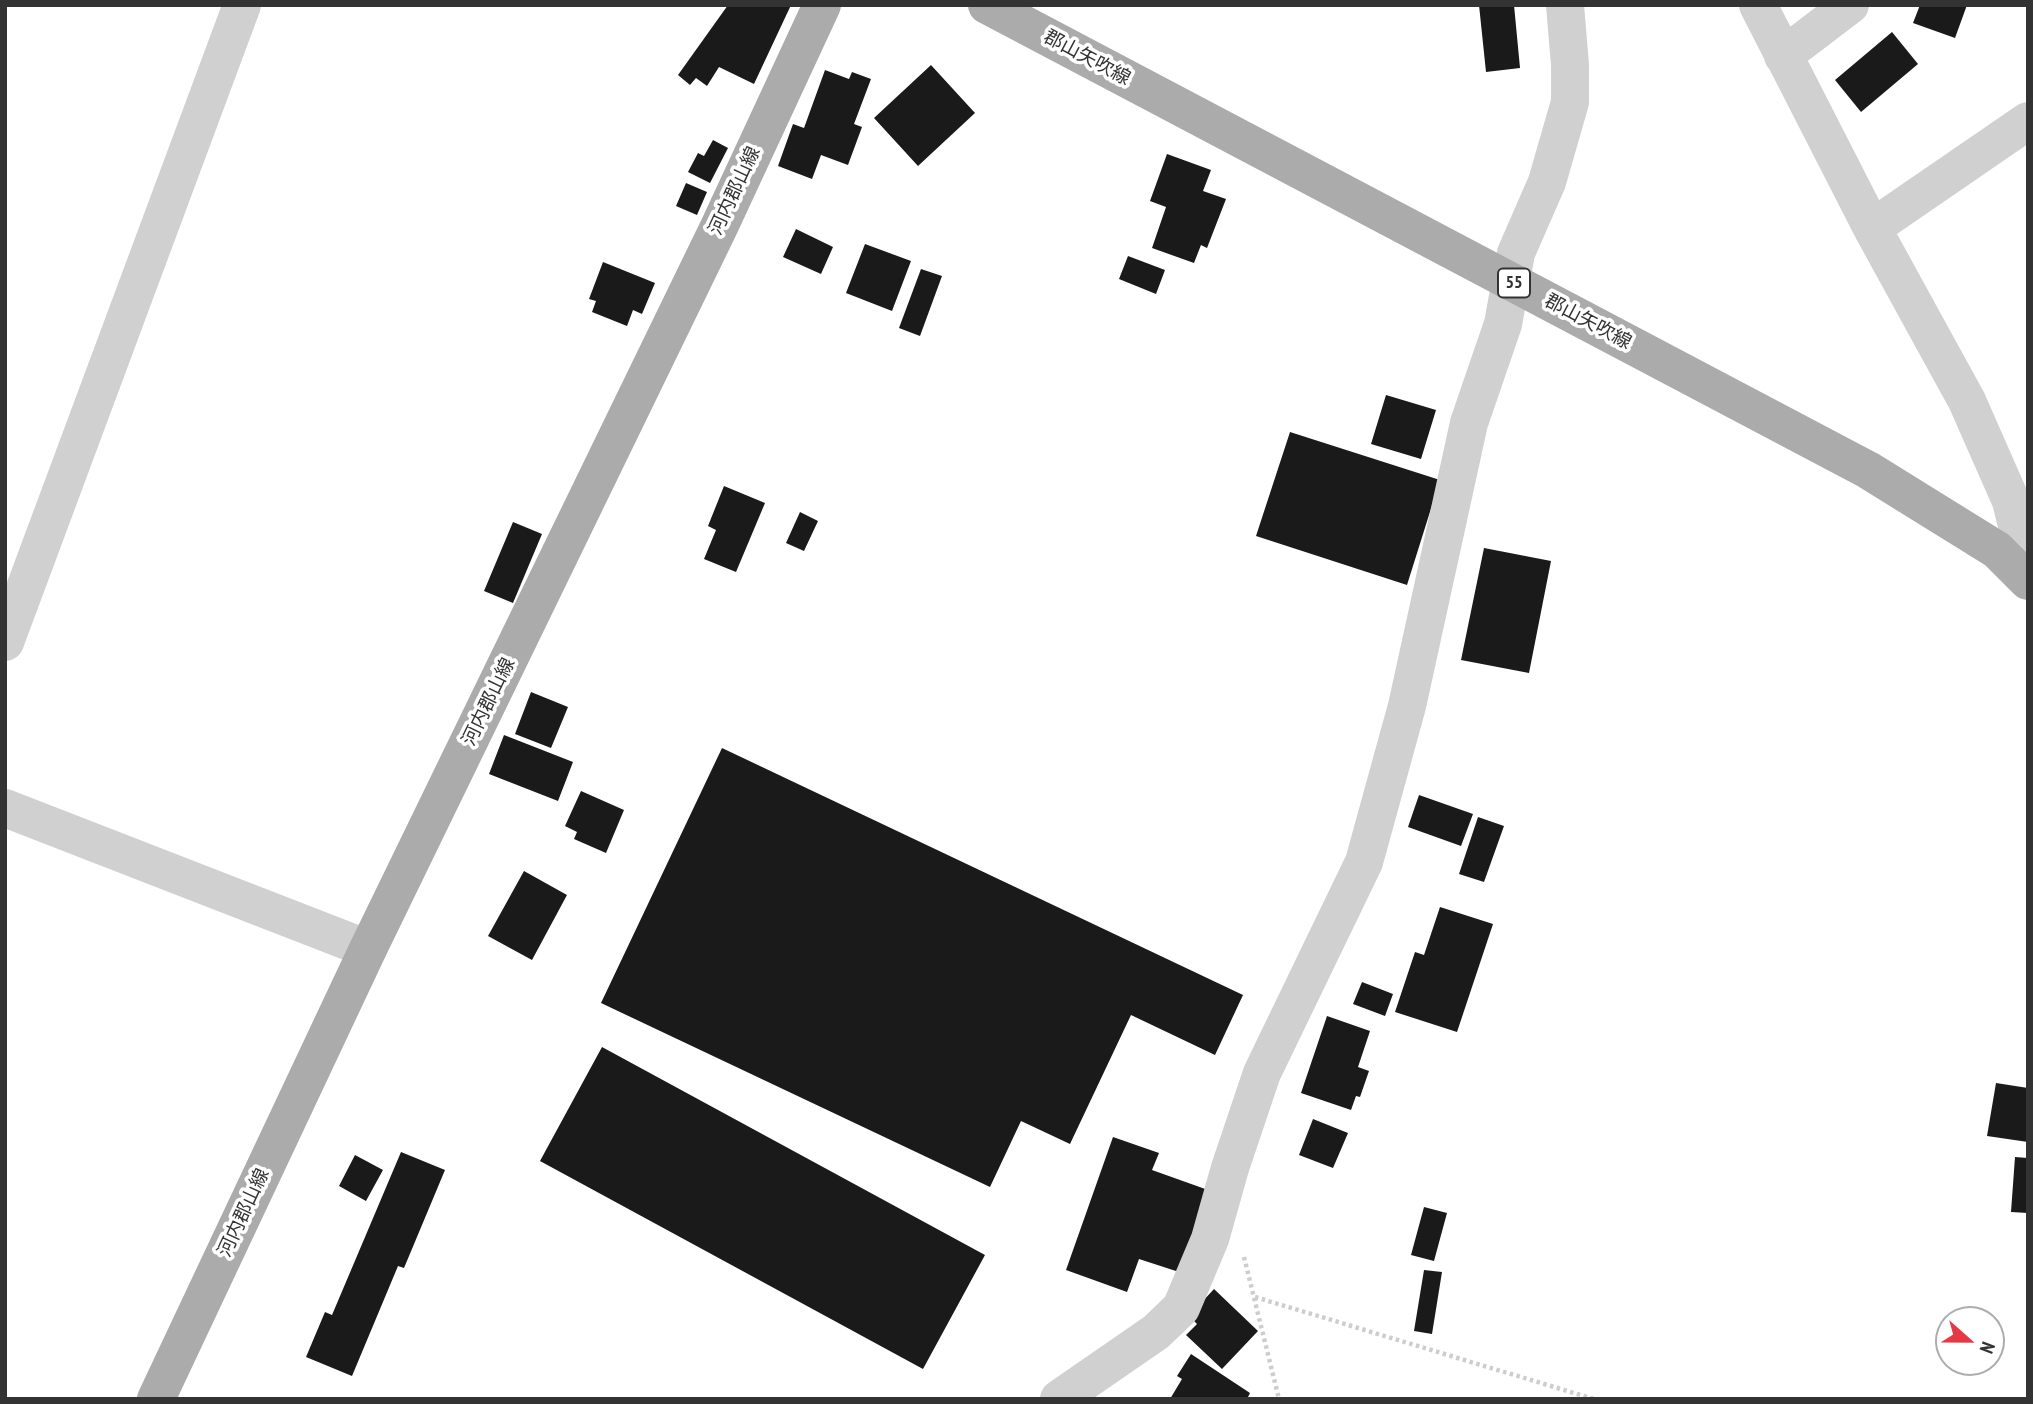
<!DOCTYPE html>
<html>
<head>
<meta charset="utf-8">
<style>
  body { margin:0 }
  #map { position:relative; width:2033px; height:1404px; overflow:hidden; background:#fff; font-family:"PT Sans Narrow",sans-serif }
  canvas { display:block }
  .frame { position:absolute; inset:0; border:7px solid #333; pointer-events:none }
  .north { position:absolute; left:1935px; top:1306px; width:70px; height:70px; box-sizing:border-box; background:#fff; border:2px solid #adadad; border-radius:50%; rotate:111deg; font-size:19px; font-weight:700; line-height:28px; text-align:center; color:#333 }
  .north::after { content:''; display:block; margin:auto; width:24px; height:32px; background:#e63946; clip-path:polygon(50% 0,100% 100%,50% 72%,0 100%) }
</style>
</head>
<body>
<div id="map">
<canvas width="2033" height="1404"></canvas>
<div class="frame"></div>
<div class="north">N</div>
</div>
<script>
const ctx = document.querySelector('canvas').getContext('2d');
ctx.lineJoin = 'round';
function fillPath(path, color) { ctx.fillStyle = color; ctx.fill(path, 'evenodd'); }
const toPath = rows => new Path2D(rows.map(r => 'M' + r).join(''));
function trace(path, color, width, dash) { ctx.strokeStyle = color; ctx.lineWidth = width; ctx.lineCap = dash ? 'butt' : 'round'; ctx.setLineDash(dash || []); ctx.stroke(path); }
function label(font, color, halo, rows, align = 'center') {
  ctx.font = font + ' "PT Sans Narrow","Noto Sans JP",sans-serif'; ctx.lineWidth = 7; ctx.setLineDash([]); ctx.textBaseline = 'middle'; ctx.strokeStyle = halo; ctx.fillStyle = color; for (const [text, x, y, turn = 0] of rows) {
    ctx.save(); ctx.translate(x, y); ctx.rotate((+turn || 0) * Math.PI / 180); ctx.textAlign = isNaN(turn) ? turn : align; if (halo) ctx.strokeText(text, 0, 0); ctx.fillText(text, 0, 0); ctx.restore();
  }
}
const building = toPath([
  [728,5,791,5,754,84,719,67,707,86,696,78,690,85,678,75],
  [1479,5,1514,5,1520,68,1486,72],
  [1920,5,1967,5,1955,38,1913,23],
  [1892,32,1918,64,1861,112,1835,80],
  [931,65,975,113,918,166,874,118],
  [825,70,849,79,852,72,871,79,854,124,862,127,848,165,821,155,812,179,778,166,793,124,804,128],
  [713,140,728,148,710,183,688,172,698,153,704,156],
  [1167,154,1211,170,1203,191,1226,199,1207,248,1201,245,1194,263,1152,248,1166,207,1150,201],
  [686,183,707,192,697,215,676,206],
  [796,229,833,247,821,274,783,257],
  [865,244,911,261,892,311,846,293],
  [1128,256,1165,270,1156,294,1119,279],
  [603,262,655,283,642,314,633,310,627,326,592,312,596,301,589,299],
  [921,269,942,276,920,336,899,328],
  [1386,395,1436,410,1421,459,1371,444],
  [1290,432,1440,480,1407,585,1256,536],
  [724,486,765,503,736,572,704,559,716,530,708,526],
  [800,512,818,521,804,551,786,543],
  [513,522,542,534,513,603,484,591],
  [1484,548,1551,561,1529,673,1461,660],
  [531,692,568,707,551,748,515,734],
  [504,735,573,762,558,801,489,774],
  [722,748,1243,995,1215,1055,1131,1015,1070,1144,1021,1121,990,1187,601,1003],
  [581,791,624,810,606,853,574,839,577,832,565,826],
  [1419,795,1473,814,1461,846,1408,827],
  [1478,817,1504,826,1484,882,1459,874],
  [524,871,567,895,532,960,488,936],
  [1440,907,1493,924,1457,1032,1395,1012,1415,952,1424,955],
  [1362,982,1393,994,1385,1016,1353,1004],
  [1327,1016,1370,1031,1358,1067,1369,1071,1360,1097,1356,1096,1351,1110,1301,1093],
  [602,1047,985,1255,923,1369,540,1161],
  [1996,1083,2028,1088,2028,1142,1987,1136],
  [1313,1119,1348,1133,1333,1168,1299,1155],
  [1113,1137,1159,1153,1152,1170,1208,1190,1179,1272,1139,1259,1127,1292,1066,1270],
  [401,1152,445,1170,404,1268,398,1266,352,1376,306,1357,325,1312,332,1315],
  [355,1155,383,1170,366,1201,339,1186],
  [2015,1157,2028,1158,2028,1213,2011,1212],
  [1424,1207,1447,1213,1434,1261,1411,1255],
  [1424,1270,1442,1272,1432,1334,1414,1331],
  [1214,1289,1258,1331,1222,1369,1186,1335,1197,1324,1189,1316],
  [1191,1354,1250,1393,1247,1399,1170,1399,1182,1379,1177,1376]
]);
const path = toPath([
  [1244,1257,1279,1399],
  [1255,1297,1594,1399]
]);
const minor = toPath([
  [1758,5,1872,228,1967,401,2011,501,2023,550,2021,574],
  [1783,56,1850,5],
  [1872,228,2028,121],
  [5,642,242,5],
  [5,808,368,949],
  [1059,1399,1156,1332,1181,1308,1210,1239,1230,1168,1262,1073,1364,862,1407,706,1469,423,1503,324,1516,253,1547,182,1570,102,1570,65,1565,5]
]);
const major = toPath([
  [987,5,1868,470,1997,550,2028,581],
  [156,1399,368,949,719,227,822,5]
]);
const shields = [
  [1514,283,32]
];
const shieldNames = [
  ["55",1514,283]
];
const streetNames = [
  ["郡山矢吹線",1087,58,28],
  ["河内郡山線",735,191,-65],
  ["郡山矢吹線",1588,322,28],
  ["河内郡山線",489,702,-64],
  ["河内郡山線",244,1213,-65]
];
fillPath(building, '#1a1a1a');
trace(path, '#cdcdcd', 4.5, [3.5, 3.5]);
trace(minor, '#d0d0d0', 38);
trace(major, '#ababab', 38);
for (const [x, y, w] of shields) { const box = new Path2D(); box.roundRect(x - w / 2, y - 14.5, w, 29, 5); ctx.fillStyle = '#fff'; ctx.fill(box); trace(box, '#333', 2); }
label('bold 18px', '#333', null, shieldNames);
label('19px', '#333', '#fff', streetNames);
</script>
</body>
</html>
